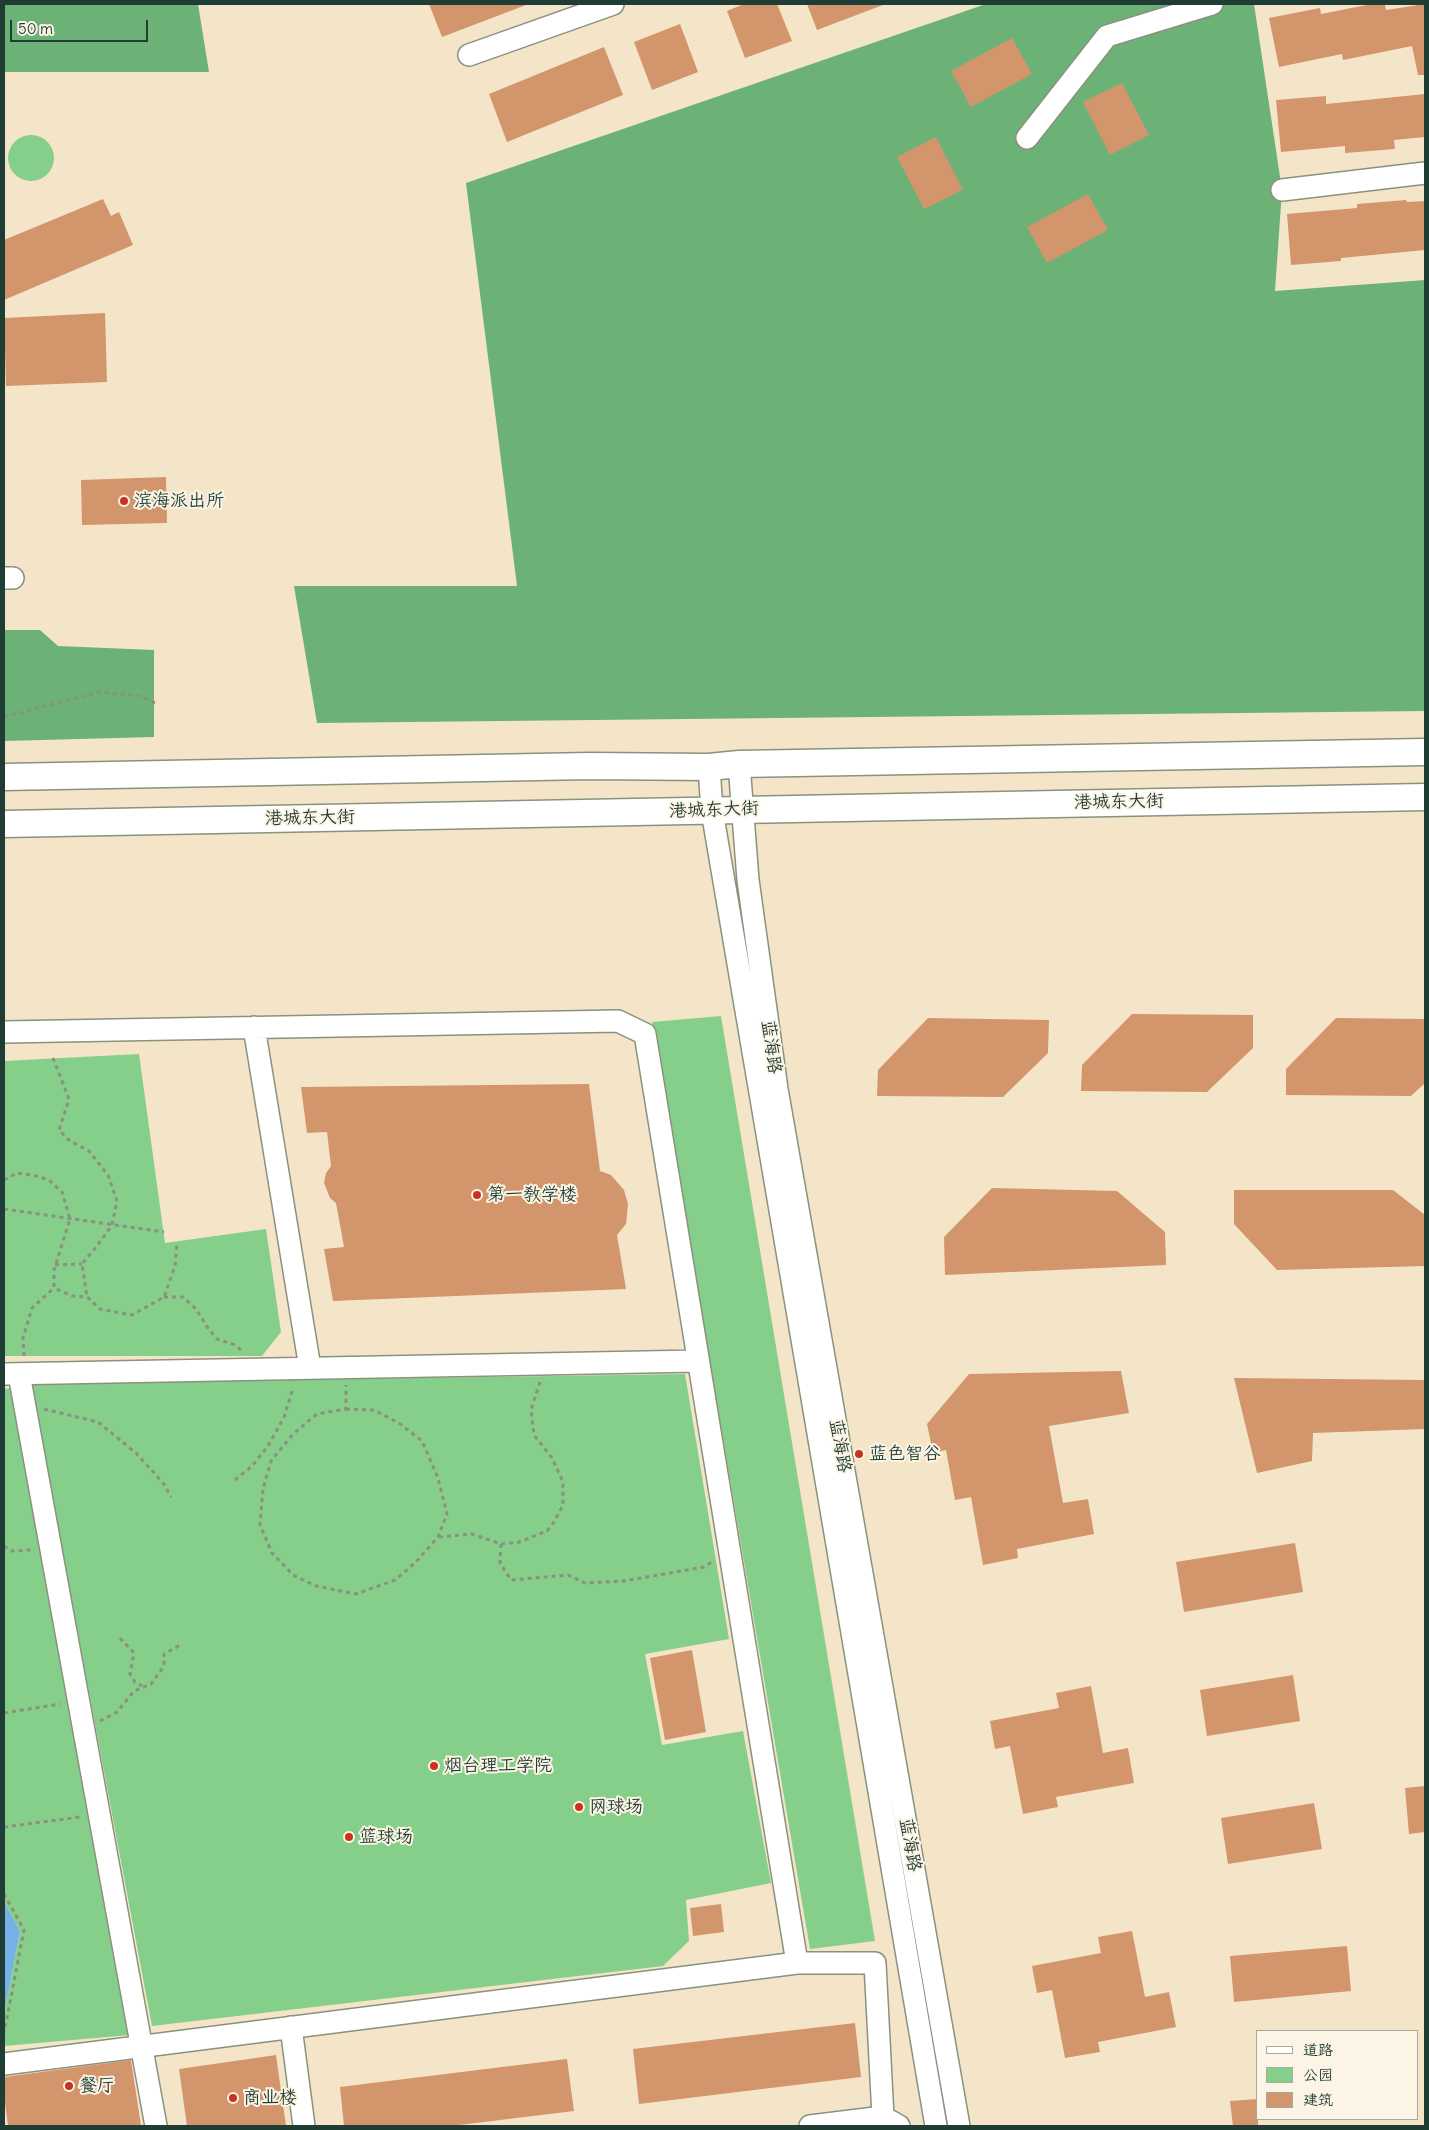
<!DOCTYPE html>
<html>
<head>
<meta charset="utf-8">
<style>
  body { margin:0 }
  #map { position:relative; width:1429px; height:2130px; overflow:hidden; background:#f4e5c9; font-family:Delius,"LXGW WenKai TC",sans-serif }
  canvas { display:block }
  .frame { position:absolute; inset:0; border:5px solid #1f3d34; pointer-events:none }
  .legend { position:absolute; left:1256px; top:2030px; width:162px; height:90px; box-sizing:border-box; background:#fcf5e5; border:1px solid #a4ab9e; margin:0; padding:6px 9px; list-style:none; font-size:15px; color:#1f3d34 }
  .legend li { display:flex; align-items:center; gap:10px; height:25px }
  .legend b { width:25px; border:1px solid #a4ab9e }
  .scale { position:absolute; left:10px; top:20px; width:138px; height:22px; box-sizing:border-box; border:2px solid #1f3d34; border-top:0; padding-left:6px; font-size:15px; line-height:18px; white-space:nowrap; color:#1f3d34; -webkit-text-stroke:4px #fcf5e5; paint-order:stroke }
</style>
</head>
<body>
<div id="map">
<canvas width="1429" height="2130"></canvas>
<div class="frame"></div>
<ul class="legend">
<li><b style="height:6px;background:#fff"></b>道路</li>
<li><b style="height:14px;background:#86cf8b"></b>公园</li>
<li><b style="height:14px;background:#d2956c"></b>建筑</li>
</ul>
<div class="scale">50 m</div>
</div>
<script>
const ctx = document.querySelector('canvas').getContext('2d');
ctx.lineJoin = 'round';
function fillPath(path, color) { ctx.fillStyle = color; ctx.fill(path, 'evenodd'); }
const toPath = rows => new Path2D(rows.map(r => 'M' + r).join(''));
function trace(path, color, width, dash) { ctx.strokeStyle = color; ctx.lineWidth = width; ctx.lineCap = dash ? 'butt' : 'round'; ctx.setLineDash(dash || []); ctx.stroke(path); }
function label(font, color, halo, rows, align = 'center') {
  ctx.font = font + ' Delius,"LXGW WenKai TC",sans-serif'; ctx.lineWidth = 4; ctx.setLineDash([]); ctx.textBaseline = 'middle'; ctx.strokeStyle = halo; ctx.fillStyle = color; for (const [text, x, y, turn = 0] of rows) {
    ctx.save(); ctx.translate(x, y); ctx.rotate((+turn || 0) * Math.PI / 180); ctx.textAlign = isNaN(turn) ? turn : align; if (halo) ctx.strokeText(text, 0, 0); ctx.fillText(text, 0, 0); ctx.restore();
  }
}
const green = toPath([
  '8 158a23 23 0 1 1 46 0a23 23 0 1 1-46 0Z',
  [721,1016,875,1941,810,1949,652,1022],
  [139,1054,165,1243,266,1229,281,1332,262,1356,4,1356,4,1061],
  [685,1374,729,1639,645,1654,662,1745,743,1731,771,1883,686,1900,689,1941,663,1966,152,2026,31,1384],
  [13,1388,130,2035,4,2046,4,2014,20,1931,4,1902,4,1389]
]);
const forest = toPath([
  [4,4,198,4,209,72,4,72],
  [986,4,1254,4,1282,190,1275,291,1425,280,1425,711,317,723,294,586,517,586,466,183],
  [4,630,40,630,58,646,154,650,154,737,4,741]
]);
const water = toPath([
  [4,1902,20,1931,4,2014]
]);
const building = toPath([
  [429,4,526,4,526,5,442,37],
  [744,4,777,4,792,41,745,58,727,11],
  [807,4,883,4,883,5,817,30],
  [1372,4,1385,4,1386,10,1425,4,1425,75,1418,75,1412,46,1343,60,1342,54,1279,67,1269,18,1320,8,1321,14],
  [680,24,698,72,652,90,634,42],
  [1012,38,1032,74,971,107,951,71],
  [604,47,623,95,507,142,489,94],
  [1122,83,1149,135,1110,155,1083,102],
  [1425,94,1425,137,1394,140,1395,149,1345,153,1345,146,1281,152,1276,100,1326,96,1326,104],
  [936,137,963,190,924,209,897,157],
  [1088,194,1108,230,1047,263,1027,227],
  [103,199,111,216,119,212,133,245,4,300,4,240],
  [1406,200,1407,202,1425,201,1425,250,1341,258,1341,261,1291,265,1287,214,1357,208,1357,204],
  [105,313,107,382,6,386,4,318],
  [166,477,167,523,82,525,81,480],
  [1132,1014,1253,1015,1253,1048,1207,1092,1081,1091,1082,1065],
  [928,1018,1049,1020,1048,1053,1003,1097,877,1096,878,1070],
  [1336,1018,1425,1019,1425,1083,1411,1096,1286,1095,1286,1069],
  [589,1084,600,1171,611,1175,624,1190,628,1204,626,1224,617,1235,626,1289,333,1301,324,1249,344,1247,336,1203,330,1198,324,1183,326,1173,331,1166,327,1132,307,1133,301,1087],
  [992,1188,1117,1191,1165,1232,1166,1265,945,1275,944,1237],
  [1234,1190,1393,1190,1425,1215,1425,1266,1277,1270,1234,1224],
  [1121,1371,1129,1413,1049,1426,1063,1503,1088,1499,1094,1534,1017,1549,1018,1558,983,1565,971,1497,955,1500,946,1450,933,1453,927,1424,969,1374],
  [1234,1378,1425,1380,1425,1429,1313,1433,1312,1461,1257,1473],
  [1295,1543,1303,1592,1184,1612,1176,1562],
  [692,1650,706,1732,665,1740,650,1658],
  [1293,1675,1300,1721,1207,1736,1200,1690],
  [1091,1686,1103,1753,1128,1748,1134,1783,1056,1797,1058,1807,1023,1814,1010,1746,995,1749,990,1721,1059,1708,1056,1693],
  [1425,1786,1425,1832,1409,1834,1405,1788],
  [1314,1803,1322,1849,1228,1864,1221,1818],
  [721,1904,724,1932,693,1936,690,1908],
  [1132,1931,1145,1997,1169,1992,1176,2027,1098,2042,1100,2052,1065,2058,1052,1990,1037,1993,1032,1966,1101,1953,1098,1937],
  [1347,1946,1351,1991,1234,2002,1230,1956],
  [855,2023,861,2077,639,2104,633,2049],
  [276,2055,286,2126,187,2126,179,2069],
  [567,2059,574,2111,451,2126,344,2126,340,2087],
  [131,2060,141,2126,8,2126,4,2095,4,2077],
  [1258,2099,1258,2126,1233,2126,1230,2101]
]);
const path = toPath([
  [4,717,99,692,140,696,155,703],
  [53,1058,69,1099,59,1130,70,1141,89,1151,108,1175,117,1201,112,1225,97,1246,82,1264,87,1297],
  [4,1180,17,1173,33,1175,49,1180,62,1192,70,1219,54,1270,54,1288,72,1296,87,1297,100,1309,132,1315,164,1297,175,1266,177,1242],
  [4,1209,164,1232],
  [55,1265,82,1264],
  [164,1297,183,1297,196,1309,208,1328,217,1339,235,1345,241,1350],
  [24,1356,23,1338,32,1308,54,1288],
  [44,1409,98,1422,136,1453,164,1484,171,1497],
  [346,1409,374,1410,399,1423,422,1441,438,1478,447,1514,438,1537,416,1562,395,1580,356,1594,316,1586,293,1575,272,1553,260,1525,263,1489,271,1461,293,1434,317,1414,346,1409,346,1385],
  [235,1480,252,1466,268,1446,284,1417,293,1388],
  [439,1537,472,1534,501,1544,519,1542,547,1531,554,1522,563,1505,563,1482,552,1458,534,1435,531,1410,540,1382],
  [501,1544,500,1563,511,1580,568,1575,585,1583,624,1581,704,1567,712,1562],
  [4,1546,12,1551,33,1550],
  [120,1638,134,1653,130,1674,135,1682,142,1686],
  [4,1713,60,1704],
  [100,1721,117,1712,134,1691,151,1684,164,1666,164,1654,182,1644],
  [4,1827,80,1817],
  [4,1894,24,1930,4,2033]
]);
const minor = toPath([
  [469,55,613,4],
  [1027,138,1107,36,1212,4],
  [1282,190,1425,173],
  [4,578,13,578],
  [739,764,748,880,777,1089,959,2126],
  [709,767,712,811,936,2126],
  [254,1027,310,1368],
  [4,1032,618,1021,645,1034,797,1963,4,2064],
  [4,1374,698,1361],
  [19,1374,156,2126],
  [797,1963,875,1963,883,2117,810,2126],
  [291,2027,304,2126],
  [883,2117,899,2126]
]);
const major = toPath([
  [4,777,590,766,709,767,739,764,1425,752],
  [4,824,1425,797]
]);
const markers = [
  [124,501,5,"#c8321e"],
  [477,1195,5,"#c8321e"],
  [859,1454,5,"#c8321e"],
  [434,1766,5,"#c8321e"],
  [579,1807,5,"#c8321e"],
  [349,1837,5,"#c8321e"],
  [69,2086,5,"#c8321e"],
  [233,2098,5,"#c8321e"]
];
const poiNames = [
  ["滨海派出所",134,501],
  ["第一教学楼",487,1195],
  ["蓝色智谷",869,1454],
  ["烟台理工学院",444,1766],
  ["网球场",589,1807],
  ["篮球场",359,1837],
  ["餐厅",79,2086],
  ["商业楼",243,2098]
];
const streetNames = [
  ["港城东大街",1119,802,-1],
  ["港城东大街",714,810,-2],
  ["港城东大街",310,818,-1],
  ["蓝海路",771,1047,82],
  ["蓝海路",840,1446,80],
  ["蓝海路",910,1845,80]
];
fillPath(green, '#86cf8b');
fillPath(forest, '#6cb277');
fillPath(water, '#75b0e6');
fillPath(building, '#d2956c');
trace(minor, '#8a917e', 24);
trace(major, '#8a917e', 29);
trace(path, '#8a917e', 3, [4, 4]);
trace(minor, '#fff', 21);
trace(major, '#fff', 26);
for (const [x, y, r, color] of markers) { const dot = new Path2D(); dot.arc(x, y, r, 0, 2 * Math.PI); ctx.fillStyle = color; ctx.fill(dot); trace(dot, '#fcf5e5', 2); }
label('18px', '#1f3d34', '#fcf5e5', poiNames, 'left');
label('18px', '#1f3d34', '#fcf5e5', streetNames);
</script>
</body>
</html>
